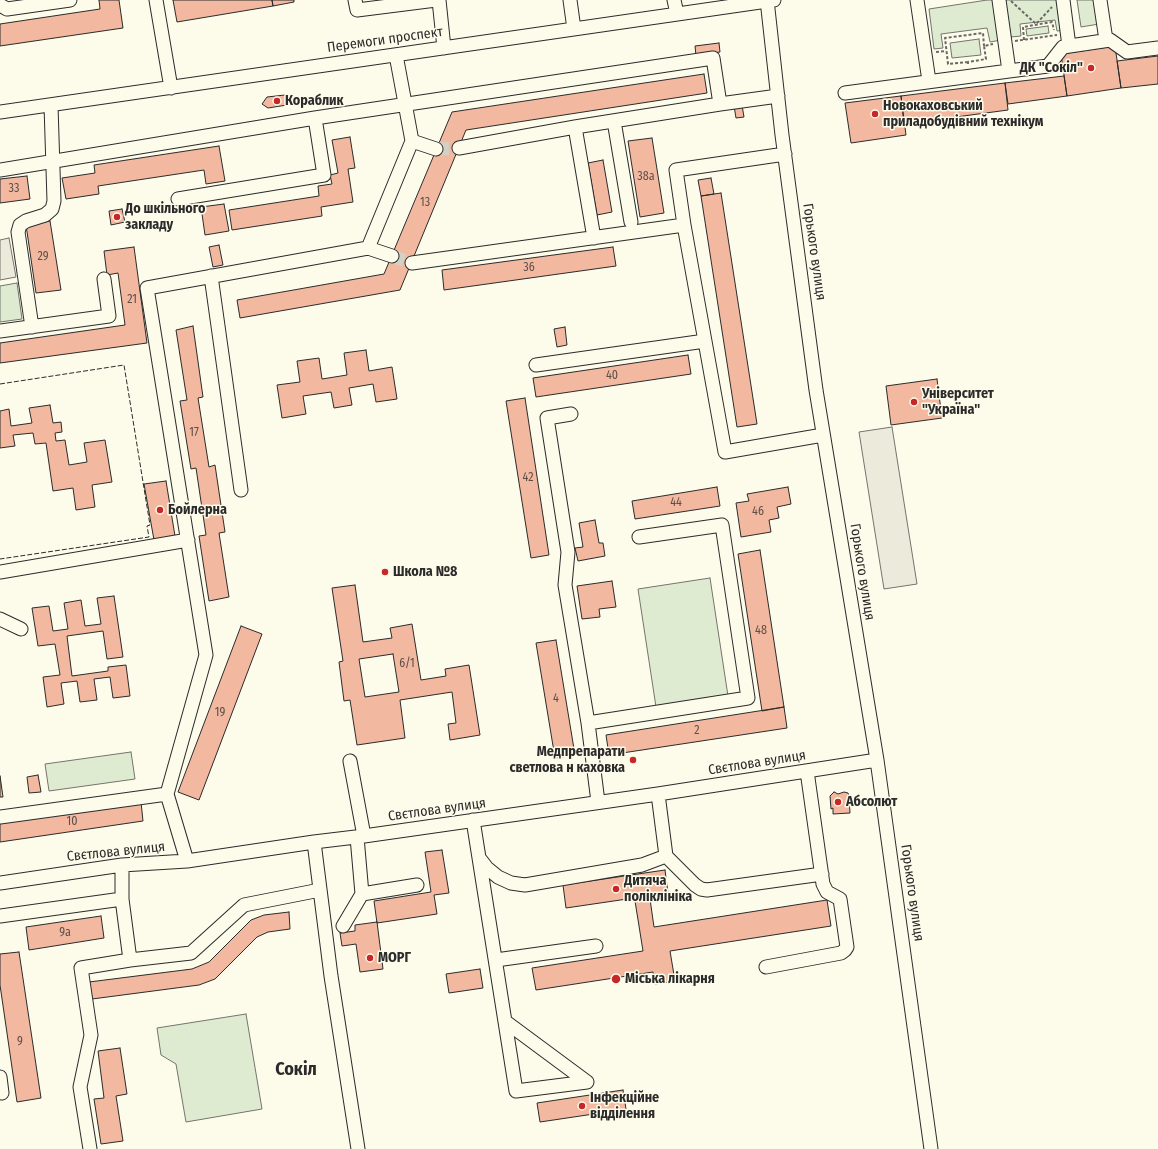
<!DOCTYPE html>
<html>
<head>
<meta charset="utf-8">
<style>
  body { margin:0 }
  canvas { display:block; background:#fdfbea }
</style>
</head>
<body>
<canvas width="1158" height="1149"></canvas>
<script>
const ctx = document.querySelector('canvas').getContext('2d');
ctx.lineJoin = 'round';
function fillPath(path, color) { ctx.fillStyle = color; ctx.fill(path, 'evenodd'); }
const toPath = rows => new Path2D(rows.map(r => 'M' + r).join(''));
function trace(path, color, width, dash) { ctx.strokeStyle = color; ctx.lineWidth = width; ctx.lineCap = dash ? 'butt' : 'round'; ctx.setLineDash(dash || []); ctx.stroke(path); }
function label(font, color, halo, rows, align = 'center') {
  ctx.font = font + ' "Fira Sans Condensed",sans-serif'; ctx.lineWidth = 3; ctx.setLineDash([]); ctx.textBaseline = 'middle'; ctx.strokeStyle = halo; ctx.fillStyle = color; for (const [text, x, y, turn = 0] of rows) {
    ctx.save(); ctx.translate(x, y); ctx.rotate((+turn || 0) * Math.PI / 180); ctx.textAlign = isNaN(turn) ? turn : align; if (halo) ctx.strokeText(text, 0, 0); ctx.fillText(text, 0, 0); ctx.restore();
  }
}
const green = toPath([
  [987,0,994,0,1001,40,990,42,987,28,941,34,943,48,934,49,929,9,987,0],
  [1005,0,1060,0,1065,30,1057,31,1055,20,1020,24,1021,36,1011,37,1005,0],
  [1077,0,1096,0,1099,24,1081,27,1077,0],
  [1048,26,1049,33,1027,36,1026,29,1048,26],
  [979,39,981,55,952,58,950,43,979,39],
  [17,283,22,319,0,322,0,286,17,283],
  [710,578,728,696,656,707,638,589,710,578],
  [131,752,135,779,49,791,45,764,131,752],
  [246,1014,262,1109,186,1122,176,1064,161,1055,157,1028,246,1014]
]);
const parking = toPath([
  [9,238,16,277,0,280,0,240,9,238],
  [892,427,917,584,884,589,859,432,892,427]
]);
const building = toPath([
  [99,0,119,0,123,28,0,46,0,24,100,9,99,0],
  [173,0,272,0,273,6,177,22,173,0],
  [272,0,294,0,294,2,273,6,272,0],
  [719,43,720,52,696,56,695,46,719,43],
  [1115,46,1121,88,1067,96,1061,54,1115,46],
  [1158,56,1158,84,1121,88,1117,61,1158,56],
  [704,74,707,93,466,130,400,290,240,318,237,300,384,274,452,112,704,74],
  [1064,76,1067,96,1008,104,1005,83,1064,76],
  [1005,83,1008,110,904,124,901,96,1005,83],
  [285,95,291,99,287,105,268,108,262,104,267,97,285,95],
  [901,96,906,135,851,143,845,103,901,96],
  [742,105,744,117,736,118,734,106,742,105],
  [350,137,355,168,348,169,353,202,321,207,322,216,232,230,229,210,319,196,318,186,332,184,330,175,338,173,332,140,350,137],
  [652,138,664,213,640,217,628,141,652,138],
  [219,146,225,181,206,184,204,170,98,186,99,194,66,199,62,178,95,173,94,165,219,146],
  [603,160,612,212,597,215,588,163,603,160],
  [27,176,30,199,0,203,0,179,27,176],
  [711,178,714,194,701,196,698,180,711,178],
  [721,193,757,424,737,427,701,196,721,193],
  [224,204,229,231,205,235,201,207,224,204],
  [122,209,125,222,111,225,109,211,122,209],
  [50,221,61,290,36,293,26,225,50,221],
  [219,245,223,265,213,267,209,247,219,245],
  [134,247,147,343,0,363,0,343,125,325,118,273,107,275,104,251,134,247],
  [613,247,616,266,444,290,442,270,613,247],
  [193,326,203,397,198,398,209,467,215,465,225,532,219,533,229,597,209,601,199,536,206,535,196,468,191,469,180,401,187,400,176,330,193,326],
  [565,327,567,345,557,347,554,329,565,327],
  [366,350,369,371,392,367,397,399,376,402,373,384,349,388,352,405,334,408,331,392,303,396,306,414,282,418,277,385,300,382,297,361,319,358,322,379,347,375,344,353,366,350],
  [688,355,691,374,536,397,533,378,688,355],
  [937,379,942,418,891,425,886,386,937,379],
  [525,398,549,555,531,558,506,401,525,398],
  [50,405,53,423,61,422,62,432,55,433,56,441,65,440,69,465,87,462,84,443,105,440,112,482,92,485,95,507,76,510,73,488,53,491,46,443,35,444,33,433,13,435,15,446,0,448,0,411,9,409,11,426,32,423,29,408,50,405],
  [166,481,175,536,154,540,144,484,166,481],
  [717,487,720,506,635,519,632,501,717,487],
  [788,487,791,504,777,507,779,518,769,520,771,532,741,537,736,503,749,501,747,494,788,487],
  [595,520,599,543,603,543,605,556,578,561,575,548,583,547,579,523,595,520],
  [760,550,784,707,762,711,738,554,760,550],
  [612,581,616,607,599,609,600,617,582,619,577,586,612,581],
  [355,585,363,642,392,638,390,628,412,624,421,680,446,676,445,669,469,665,480,735,450,740,448,724,456,723,452,692,400,700,405,738,357,745,350,700,344,701,339,662,343,661,332,588,355,585],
  [393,654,399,692,365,697,359,659,393,654],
  [114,596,123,657,107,659,103,631,67,636,72,676,108,671,108,667,126,665,130,696,113,698,110,677,94,679,97,700,80,702,77,681,61,683,64,704,47,707,43,677,60,675,55,644,38,646,32,608,49,606,53,631,68,629,64,603,81,600,85,626,101,624,97,598,114,596],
  [241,626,262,634,199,800,178,792,241,626],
  [556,640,575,755,555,758,536,643,556,640],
  [784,707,787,728,609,755,606,735,784,707],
  [38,775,41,792,29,793,27,777,38,775],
  [0,776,3,797,0,797,0,776],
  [834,792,838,794,844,792,848,793,849,796,850,813,833,814,833,808,831,809,830,796,834,792],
  [141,802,143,821,0,842,0,823,141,802],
  [442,850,449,893,434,895,437,914,377,923,374,901,431,892,425,852,442,850],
  [665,870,668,893,566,908,563,885,665,870],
  [650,899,654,927,827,900,831,926,670,951,675,981,655,984,653,972,536,990,532,968,643,951,635,901,650,899],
  [289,912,290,929,268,932,257,937,215,979,199,985,92,999,89,982,192,969,209,962,251,920,264,915,289,912],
  [101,916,104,938,29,950,26,927,101,916],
  [377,922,383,969,360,972,356,944,342,946,340,933,355,931,355,925,377,922],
  [19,952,41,1098,17,1102,0,985,0,954,19,952],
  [480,969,483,988,449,993,446,974,480,969],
  [120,1048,127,1094,116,1096,123,1141,101,1144,94,1099,104,1098,98,1051,120,1048],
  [623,1090,626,1109,622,1110,622,1113,615,1114,614,1111,540,1122,537,1103,623,1090]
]);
const minorTunnel = toPath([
  [436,149,459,148],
  [392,256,412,263]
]);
const path = toPath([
  [1011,1,1036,24,1052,7],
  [1024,40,1023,27,1052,22,1054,30],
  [1015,41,1057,35],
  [936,52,946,51],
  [968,62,948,64,945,38,983,33,984,46],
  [968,64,968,62,986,59,984,46,993,44]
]);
const minor = toPath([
  [156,0,171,88],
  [355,0,357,10,436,0],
  [439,0,444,48],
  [570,0,574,29],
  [674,0,677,14],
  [767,0,782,135,816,390,877,760,931,1149],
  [917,0,929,81],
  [999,0,1009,71,1048,66,1063,47,1110,40,1127,52,1158,48],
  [1063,0,1069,46],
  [1100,0,1106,40],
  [0,5,7,9,70,0],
  [845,93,1009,71],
  [0,112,774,0],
  [614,121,631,222],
  [575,127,594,238],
  [412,141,436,149],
  [459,148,575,127,720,104,778,96],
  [0,170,315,118,713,58,720,104],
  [178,199,324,175,315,118],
  [684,225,725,452,823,435],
  [368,248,392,256],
  [412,263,684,225,676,170,785,154],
  [211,276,241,490],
  [32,327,18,232,20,225,26,221,45,215,52,209,54,201,51,105],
  [0,331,109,316,104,279],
  [536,365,705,341],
  [571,414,547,418,568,552,565,585,588,723,598,802],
  [0,572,188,540],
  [0,619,21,629],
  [588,723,748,698,722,525,639,537],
  [350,761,364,836],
  [658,794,666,856,695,885,701,889,707,890,822,874],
  [0,817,167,794],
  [473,820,516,1091,587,1082],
  [314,842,331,976,358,1149],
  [480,859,487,868,498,877,511,883,525,885,642,865,666,856],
  [187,861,167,794,206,655,147,288,368,248,412,141,396,55],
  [122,865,122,899,130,960],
  [0,883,122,865,187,861,314,842,364,836,658,794,877,760],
  [362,894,417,885],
  [0,916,122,899],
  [343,926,362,894,357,837],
  [496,960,596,946],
  [766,967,841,953,845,950,847,947,840,899,827,892,823,884,807,771],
  [506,1022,587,1082],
  [0,1077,2,1093],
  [90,1149,80,1087,91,1035,81,968,130,960,191,953,244,905,320,890]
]);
const fence = toPath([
  [0,384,124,365,150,525,147,526,149,537,0,559]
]);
const markers = [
  [1091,68,4,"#c62828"],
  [277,101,4,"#c62828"],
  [875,114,4,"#c62828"],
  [117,217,4,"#c62828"],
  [914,402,4,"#c62828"],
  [160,510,4,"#c62828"],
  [385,572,4,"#c62828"],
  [633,760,4,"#c62828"],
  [838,802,4,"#c62828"],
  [616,889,4,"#c62828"],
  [370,958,4,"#c62828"],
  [616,979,5,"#c62828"],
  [582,1106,4,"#c62828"]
];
const numberNames = [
  ["38а",646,177],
  ["33",14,189],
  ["13",425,203],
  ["29",43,257],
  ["36",529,268],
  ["21",132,300],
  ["40",612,376],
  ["17",194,433],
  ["42",528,478],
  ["44",676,503],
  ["46",758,512],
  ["48",761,631],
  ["6/1",407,664],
  ["4",556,699],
  ["19",220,713],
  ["2",697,731],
  ["10",72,822],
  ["9а",65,933],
  ["9",20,1042]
];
const streetNames = [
  ["Перемоги проспект",385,40,-8],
  ["Горького вулиця",814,252,82],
  ["Горького вулиця",862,572,81],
  ["Свєтлова вулиця",757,763,-9],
  ["Свєтлова вулиця",437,810,-8],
  ["Свєтлова вулиця",116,852,-6],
  ["Горького вулиця",912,893,82]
];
const poiNames = [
  ["ДК \"Сокіл\"",1083,68,"right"],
  ["Кораблик",285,101],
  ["Новокаховський",883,106],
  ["приладобудівний технікум",883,122],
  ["До шкільного",125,209],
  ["закладу",125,225],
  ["Університет",922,394],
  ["\"Україна\"",922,410],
  ["Бойлерна",168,510],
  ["Школа №8",393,572],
  ["Медпрепарати",625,752,"right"],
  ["светлова н каховка",625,768,"right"],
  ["Абсолют",846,802],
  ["Дитяча",624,881],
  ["поліклініка",624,897],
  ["МОРГ",378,958],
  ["Міська лікарня",625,979],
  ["Інфекційне",590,1098],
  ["відділення",590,1114]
];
const districtNames = [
  ["Сокіл",296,1070]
];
fillPath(green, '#deebd1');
trace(green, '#74746e', 1);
fillPath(parking, '#eceadb');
trace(parking, '#74746e', 1);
fillPath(building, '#f2b8a0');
trace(building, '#2b2b2b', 1);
trace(minorTunnel, '#d3d1c4', 13, [13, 6]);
trace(minor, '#2b2b2b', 15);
trace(path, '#6a6964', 2, [3, 2]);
trace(minor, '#fdfbea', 13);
trace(fence, '#2b2b2b', 1, [5, 2]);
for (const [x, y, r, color] of markers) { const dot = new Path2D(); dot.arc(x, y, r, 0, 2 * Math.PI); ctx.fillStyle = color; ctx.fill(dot); trace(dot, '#fdfbea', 1.5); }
label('12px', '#5d4e48', null, numberNames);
label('14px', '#2b2b2b', '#fdfbea', streetNames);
label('bold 14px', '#2b2b2b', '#fdfbea', poiNames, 'left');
label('bold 18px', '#2b2b2b', '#fdfbea', districtNames);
</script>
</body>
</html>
